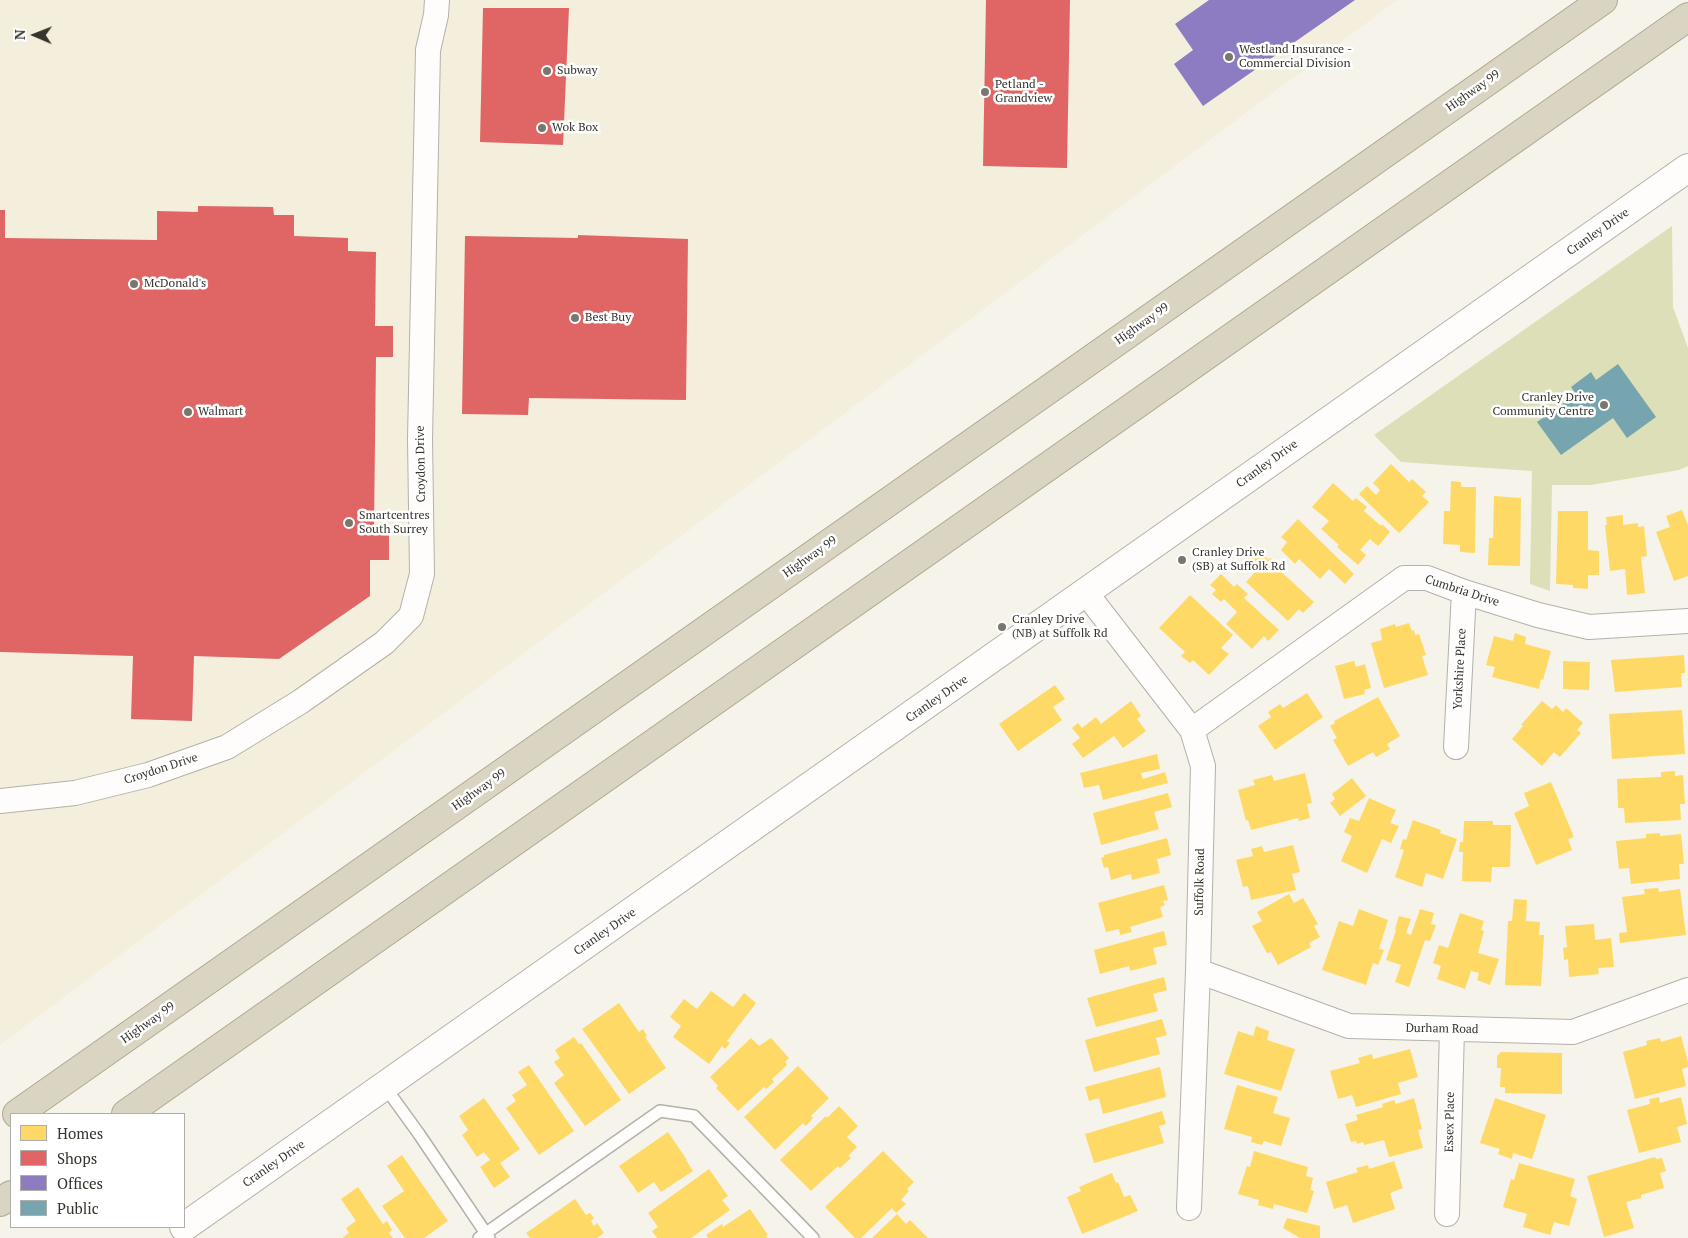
<!DOCTYPE html>
<html>
<head>
<meta charset="utf-8">
<style>
  body { margin:0 }
  #map { position:relative; width:1688px; height:1238px; overflow:hidden; background:#f6f3ea; font-family:"PT Serif",serif }
  canvas { display:block }
  .legend { position:absolute; left:10px; top:1113px; width:175px; height:115px; box-sizing:border-box; background:#fff; border:1px solid #afaeab; margin:0; padding:6px 9px; list-style:none; font-size:15px; color:#36342d }
  .legend li { display:flex; align-items:center; gap:10px; height:25px }
  .legend b { width:25px; border:1px solid #afaeab }
  .north { position:absolute; left:10px; top:10px; width:50px; height:50px; -webkit-text-stroke:4px #fff; paint-order:stroke; rotate:271deg; font-size:14px; font-weight:700; line-height:20px; text-align:center; color:#36342d }
  .north::after { content:''; display:block; margin:auto; width:18px; height:22px; background:#36342d; clip-path:polygon(50% 0,100% 100%,50% 72%,0 100%) }
</style>
</head>
<body>
<div id="map">
<canvas width="1688" height="1238"></canvas>
<ul class="legend">
<li><b style="height:14px;background:#ffd966"></b>Homes</li>
<li><b style="height:14px;background:#e06666"></b>Shops</li>
<li><b style="height:14px;background:#8e7cc3"></b>Offices</li>
<li><b style="height:14px;background:#76a5af"></b>Public</li>
</ul>
<div class="north">N</div>
</div>
<script>
const ctx = document.querySelector('canvas').getContext('2d');
ctx.lineJoin = 'round';
function fillPath(path, color) { ctx.fillStyle = color; ctx.fill(path, 'evenodd'); }
const toPath = rows => new Path2D(rows.map(r => 'M' + r).join(''));
function trace(path, color, width, dash) { ctx.strokeStyle = color; ctx.lineWidth = width; ctx.lineCap = dash ? 'butt' : 'round'; ctx.setLineDash(dash || []); ctx.stroke(path); }
function label(font, color, halo, rows, align = 'center') {
  ctx.font = font + ' "PT Serif",serif'; ctx.lineWidth = 5; ctx.setLineDash([]); ctx.textBaseline = 'middle'; ctx.strokeStyle = halo; ctx.fillStyle = color; for (const [text, x, y, turn = 0] of rows) {
    ctx.save(); ctx.translate(x, y); ctx.rotate((+turn || 0) * Math.PI / 180); ctx.textAlign = isNaN(turn) ? turn : align; if (halo) ctx.strokeText(text, 0, 0); ctx.fillText(text, 0, 0); ctx.restore();
  }
}
const built = toPath([
  [0,0,1397,0,0,1045]
]);
const green = toPath([
  [1672,226,1673,307,1688,348,1688,466,1679,470,1591,485,1552,485,1550,591,1530,584,1532,471,1401,462,1374,435]
]);
const homes = toPath([
  [1391,464,1409,482,1412,479,1426,492,1422,496,1429,502,1399,533,1359,494,1367,486,1376,495,1380,490,1373,483],
  [1451,481,1461,482,1461,487,1476,487,1475,553,1460,552,1460,545,1443,544,1444,511,1450,511],
  [1333,483,1353,501,1356,498,1367,507,1364,511,1381,526,1382,524,1390,532,1378,546,1370,539,1360,550,1366,555,1358,565,1337,547,1339,545,1321,529,1329,521,1312,507],
  [1494,496,1521,498,1520,566,1488,565,1489,538,1493,538],
  [1682,510,1688,525,1688,576,1674,581,1656,532,1670,527,1666,516],
  [1558,511,1588,511,1588,550,1599,551,1599,575,1588,575,1588,589,1573,588,1573,585,1556,584],
  [1623,515,1623,525,1638,523,1638,527,1644,526,1647,556,1641,557,1645,593,1627,595,1625,569,1610,571,1605,525,1607,525,1606,517],
  [1298,519,1354,574,1345,584,1329,569,1320,579,1299,559,1295,564,1281,550,1287,542,1281,537],
  [1257,549,1269,560,1271,558,1278,565,1276,567,1314,602,1303,613,1299,609,1288,621,1246,582,1257,570,1246,560],
  [1221,574,1234,587,1237,584,1248,594,1244,598,1279,630,1268,641,1264,636,1252,649,1226,624,1237,612,1224,599,1221,602,1212,594,1216,590,1210,585],
  [1190,595,1233,635,1221,648,1229,654,1209,675,1193,660,1190,663,1181,656,1185,652,1159,628],
  [1409,623,1412,631,1414,630,1415,635,1419,634,1426,655,1422,656,1428,675,1384,688,1371,643,1382,640,1380,629,1395,624,1396,627],
  [1515,633,1526,637,1525,644,1551,651,1543,680,1541,679,1539,689,1492,677,1495,667,1486,665,1494,636,1513,641],
  [1684,655,1685,673,1681,673,1682,687,1615,692,1611,660],
  [1354,661,1356,667,1365,664,1371,688,1364,690,1365,694,1344,699,1335,666],
  [1563,661,1590,662,1589,690,1563,689],
  [1055,685,1065,699,1053,707,1062,720,1018,751,999,724],
  [1307,693,1323,717,1275,750,1258,726,1271,717,1268,712,1280,704,1283,708],
  [1378,697,1400,736,1387,744,1390,749,1376,757,1373,752,1348,766,1333,740,1337,738,1330,726,1335,723,1334,721],
  [1131,701,1141,716,1137,719,1146,731,1123,748,1114,736,1083,758,1072,744,1080,738,1072,728,1078,723,1082,728,1096,717,1101,724],
  [1542,701,1552,709,1556,705,1563,712,1566,708,1583,723,1577,730,1581,733,1560,757,1554,752,1542,766,1512,739,1523,726,1521,725],
  [1682,710,1685,754,1612,759,1609,714],
  [1157,754,1160,769,1141,773,1143,779,1165,772,1168,783,1103,800,1099,785,1084,788,1080,773],
  [1675,771,1675,776,1683,775,1685,804,1680,804,1681,820,1625,823,1624,808,1618,808,1617,779,1661,777,1661,772],
  [1305,773,1312,803,1307,804,1310,818,1299,821,1298,818,1251,830,1248,820,1246,821,1238,790,1255,785,1253,780,1272,775,1274,781],
  [1352,778,1366,796,1340,816,1330,803,1335,799,1332,794],
  [1551,782,1574,837,1568,839,1572,850,1536,865,1514,813,1529,806,1524,793],
  [1168,793,1172,807,1154,812,1159,829,1101,845,1093,813],
  [1369,798,1396,810,1390,823,1399,826,1391,843,1382,839,1367,873,1341,861,1352,836,1344,832,1350,818,1359,821],
  [1413,820,1441,830,1440,833,1457,839,1443,879,1426,873,1422,887,1395,877,1404,850,1400,849,1403,839,1406,840],
  [1464,821,1493,821,1493,825,1511,825,1510,867,1492,867,1491,882,1462,881,1463,852,1459,852,1460,842,1463,842],
  [1660,833,1660,836,1681,834,1684,864,1679,864,1680,879,1631,884,1629,868,1619,869,1616,841,1646,838,1646,834],
  [1167,838,1171,855,1157,859,1160,873,1132,880,1131,874,1111,880,1108,867,1104,868,1101,858,1104,857,1104,855],
  [1293,845,1300,872,1292,874,1296,890,1251,900,1248,886,1243,887,1236,860,1253,856,1251,849,1262,846,1264,852],
  [1164,885,1168,900,1163,901,1165,905,1160,907,1163,917,1130,927,1132,932,1120,935,1119,929,1106,932,1098,903],
  [1658,888,1659,892,1680,889,1686,935,1620,943,1619,933,1627,932,1622,897,1645,894,1644,889],
  [1289,894,1294,903,1303,898,1318,924,1314,926,1320,937,1309,943,1311,947,1278,965,1271,952,1267,953,1252,926,1262,921,1257,912],
  [1514,899,1527,900,1526,921,1540,922,1539,935,1544,935,1541,986,1505,985,1508,921,1512,921],
  [1359,909,1388,920,1379,949,1384,950,1378,965,1373,963,1366,985,1322,970,1339,921,1353,926],
  [1420,909,1434,913,1431,924,1436,925,1430,941,1425,940,1409,987,1395,982,1401,965,1386,960,1396,930,1395,929,1399,916,1411,919,1406,933,1411,935],
  [1460,913,1484,921,1481,930,1484,931,1478,953,1499,959,1490,985,1477,980,1479,973,1471,971,1465,989,1437,979,1441,966,1433,963,1439,945,1448,948],
  [1594,924,1595,940,1611,938,1614,967,1598,968,1599,974,1569,977,1568,959,1564,960,1563,948,1567,947,1565,926],
  [1164,931,1167,945,1153,948,1157,964,1130,971,1129,966,1100,974,1094,950],
  [1164,977,1167,990,1153,994,1158,1011,1096,1027,1087,998],
  [711,991,733,1007,744,993,756,1003,727,1041,730,1043,725,1049,722,1046,709,1064,673,1037,681,1026,670,1017,684,999,697,1009],
  [619,1003,639,1032,643,1029,647,1036,645,1037,666,1068,629,1094,582,1029],
  [1162,1019,1167,1035,1156,1038,1160,1054,1094,1072,1085,1040],
  [1256,1026,1269,1031,1267,1040,1295,1049,1281,1091,1224,1074,1238,1031,1253,1036],
  [1681,1036,1688,1062,1688,1067,1682,1069,1686,1086,1635,1099,1623,1052,1647,1045,1646,1041,1660,1038,1661,1042],
  [574,1037,579,1044,581,1043,621,1100,585,1126,554,1083,564,1075,554,1062,560,1058,555,1050],
  [751,1038,759,1046,771,1038,789,1058,785,1062,787,1065,772,1079,774,1082,766,1089,764,1087,738,1111,716,1088,718,1086,710,1077],
  [1410,1049,1418,1077,1398,1083,1401,1094,1356,1107,1352,1095,1338,1099,1330,1071,1360,1063,1358,1058,1372,1054,1373,1059],
  [1501,1052,1562,1053,1562,1094,1505,1093,1505,1087,1500,1087,1501,1068,1497,1068,1497,1056],
  [529,1065,574,1131,539,1155,506,1108,516,1101,512,1095,527,1085,518,1072],
  [798,1066,829,1098,811,1116,813,1118,806,1126,803,1123,775,1150,744,1117],
  [1160,1067,1166,1097,1103,1114,1099,1098,1089,1101,1085,1087],
  [1237,1085,1278,1097,1273,1113,1290,1118,1281,1146,1264,1141,1262,1145,1251,1142,1252,1137,1224,1129],
  [1659,1097,1660,1103,1681,1097,1687,1124,1677,1127,1681,1142,1639,1153,1627,1110,1650,1104,1649,1099],
  [484,1098,520,1149,500,1163,510,1177,494,1188,480,1167,490,1160,484,1152,477,1157,462,1135,468,1130,459,1116],
  [1414,1098,1422,1129,1418,1130,1423,1148,1389,1157,1384,1140,1364,1145,1363,1142,1357,1144,1356,1141,1351,1142,1345,1124,1358,1120,1356,1115,1383,1107,1382,1104,1394,1100,1396,1104],
  [1495,1098,1546,1115,1532,1159,1513,1153,1512,1159,1498,1154,1500,1149,1480,1143],
  [839,1106,858,1126,847,1137,857,1147,848,1156,851,1158,840,1168,838,1166,811,1191,780,1160,826,1116,827,1118],
  [1162,1111,1166,1124,1159,1126,1164,1143,1094,1163,1085,1134],
  [668,1132,687,1160,686,1160,693,1171,661,1192,654,1182,638,1193,619,1166],
  [883,1151,914,1182,907,1189,909,1191,901,1200,906,1204,896,1213,892,1208,861,1238,855,1238,825,1207],
  [1254,1151,1308,1167,1306,1176,1313,1178,1310,1190,1314,1191,1307,1213,1274,1204,1273,1209,1258,1205,1259,1200,1238,1194,1247,1166,1250,1167],
  [402,1155,448,1221,424,1238,405,1238,382,1206,404,1191,387,1166],
  [1655,1157,1656,1159,1662,1158,1666,1171,1660,1173,1664,1188,1641,1195,1641,1198,1626,1202,1634,1228,1604,1237,1587,1176],
  [1394,1161,1403,1188,1390,1193,1395,1209,1353,1223,1347,1205,1334,1209,1326,1182,1358,1172,1356,1168,1368,1165,1369,1169],
  [1519,1163,1575,1179,1570,1196,1577,1199,1569,1226,1554,1222,1550,1235,1523,1227,1527,1214,1503,1207,1511,1179,1514,1180],
  [709,1169,728,1196,722,1200,730,1210,691,1238,657,1238,652,1231,658,1227,648,1213],
  [1112,1173,1116,1183,1118,1182,1124,1197,1130,1195,1138,1211,1082,1234,1067,1197,1081,1191,1079,1187],
  [358,1187,383,1224,387,1221,392,1230,389,1233,393,1238,342,1238,349,1233,346,1228,356,1221,341,1199],
  [575,1199,586,1215,590,1213,594,1218,591,1221,594,1226,597,1223,604,1233,597,1238,530,1238,526,1233],
  [750,1209,768,1235,766,1236,768,1238,708,1238,706,1235,722,1224,723,1227],
  [897,1214,906,1224,910,1220,928,1238,872,1238],
  [1287,1218,1320,1226,1320,1238,1300,1238,1283,1228]
]);
const shops = toPath([
  [986,0,1070,0,1067,168,983,166],
  [483,8,569,8,563,145,480,142],
  [198,206,273,207,274,215,294,215,294,236,348,238,348,251,376,252,375,326,393,326,393,357,376,357,374,525,389,526,389,560,370,560,370,596,279,659,194,656,192,721,131,719,133,656,0,652,0,210,5,210,5,238,157,240,157,211,198,212],
  [578,235,688,239,686,400,529,398,528,415,462,414,465,236,578,238]
]);
const offices = toPath([
  [1209,0,1355,0,1203,106,1174,64,1193,50,1175,24]
]);
const public = toPath([
  [1618,364,1656,417,1627,438,1613,418,1561,455,1537,422,1576,394,1571,387,1591,372,1596,380]
]);
const service = toPath([
  [385,1087,419,1134,489,1238],
  [479,1238,660,1111,694,1116,813,1238]
]);
const minor = toPath([
  [1086,593,1192,730,1203,766,1198,971,1189,1208],
  [1192,730,1404,578,1427,578,1464,592,1538,615,1589,627,1688,621],
  [1456,747,1464,592],
  [0,801,75,793,148,775,227,747,300,702,384,643,411,616,422,574,420,439,428,50,436,15,437,0],
  [1198,971,1349,1026,1573,1032,1688,990],
  [1447,1214,1452,1030]
]);
const tertiary = toPath([
  [184,1227,1688,168]
]);
const motorway = toPath([
  [17,1114,1603,0],
  [126,1114,1688,17],
  [0,1202,11,1195]
]);
const markers = [
  [1229,57,5,"#79776f"],
  [547,71,5,"#79776f"],
  [985,92,5,"#79776f"],
  [542,128,5,"#79776f"],
  [134,284,5,"#79776f"],
  [575,318,5,"#79776f"],
  [1604,405,5,"#79776f"],
  [188,412,5,"#79776f"],
  [349,523,5,"#79776f"],
  [1182,560,5,"#79776f"],
  [1002,627,5,"#79776f"]
];
const poiNames = [
  ["Westland Insurance -",1239,50],
  ["Commercial Division",1239,64],
  ["Subway",557,71],
  ["Petland -",995,85],
  ["Grandview",995,99],
  ["Wok Box",552,128],
  ["McDonald's",144,284],
  ["Best Buy",585,318],
  ["Cranley Drive",1594,398,"right"],
  ["Community Centre",1594,412,"right"],
  ["Walmart",198,412],
  ["Smartcentres",359,516],
  ["South Surrey",359,530],
  ["Cranley Drive",1192,553],
  ["(SB) at Suffolk Rd",1192,567],
  ["Cranley Drive",1012,620],
  ["(NB) at Suffolk Rd",1012,634]
];
const streetNames = [
  ["Highway 99",1473,91,-35],
  ["Cranley Drive",1598,232,-35],
  ["Highway 99",1142,324,-35],
  ["Croydon Drive",421,464,-91],
  ["Cranley Drive",1267,464,-36],
  ["Highway 99",810,557,-35],
  ["Cumbria Drive",1462,591,18],
  ["Yorkshire Place",1460,669,-87],
  ["Cranley Drive",937,699,-35],
  ["Croydon Drive",161,769,-18],
  ["Highway 99",479,790,-35],
  ["Suffolk Road",1200,882,-89],
  ["Cranley Drive",605,932,-35],
  ["Highway 99",148,1023,-35],
  ["Durham Road",1442,1029,1],
  ["Essex Place",1450,1122,-89],
  ["Cranley Drive",274,1164,-35]
];
fillPath(built, '#f4eedc');
fillPath(green, '#dddfb8');
fillPath(homes, '#ffd966');
fillPath(shops, '#e06666');
fillPath(offices, '#8e7cc3');
fillPath(public, '#76a5af');
trace(service, '#b3b1aa', 14);
trace(minor, '#b3b1aa', 26);
trace(tertiary, '#b3b1aa', 30);
trace(motorway, '#aea991', 30);
trace(service, '#fefdfc', 11);
trace(minor, '#fefdfc', 24);
trace(tertiary, '#fefdfc', 28);
trace(motorway, '#dad5c2', 28);
for (const [x, y, r, color] of markers) { const dot = new Path2D(); dot.arc(x, y, r, 0, 2 * Math.PI); ctx.fillStyle = color; ctx.fill(dot); trace(dot, '#fff', 2); }
label('12px', '#36342d', '#fff', poiNames, 'left');
label('12px', '#36342d', '#fff', streetNames);
</script>
</body>
</html>
